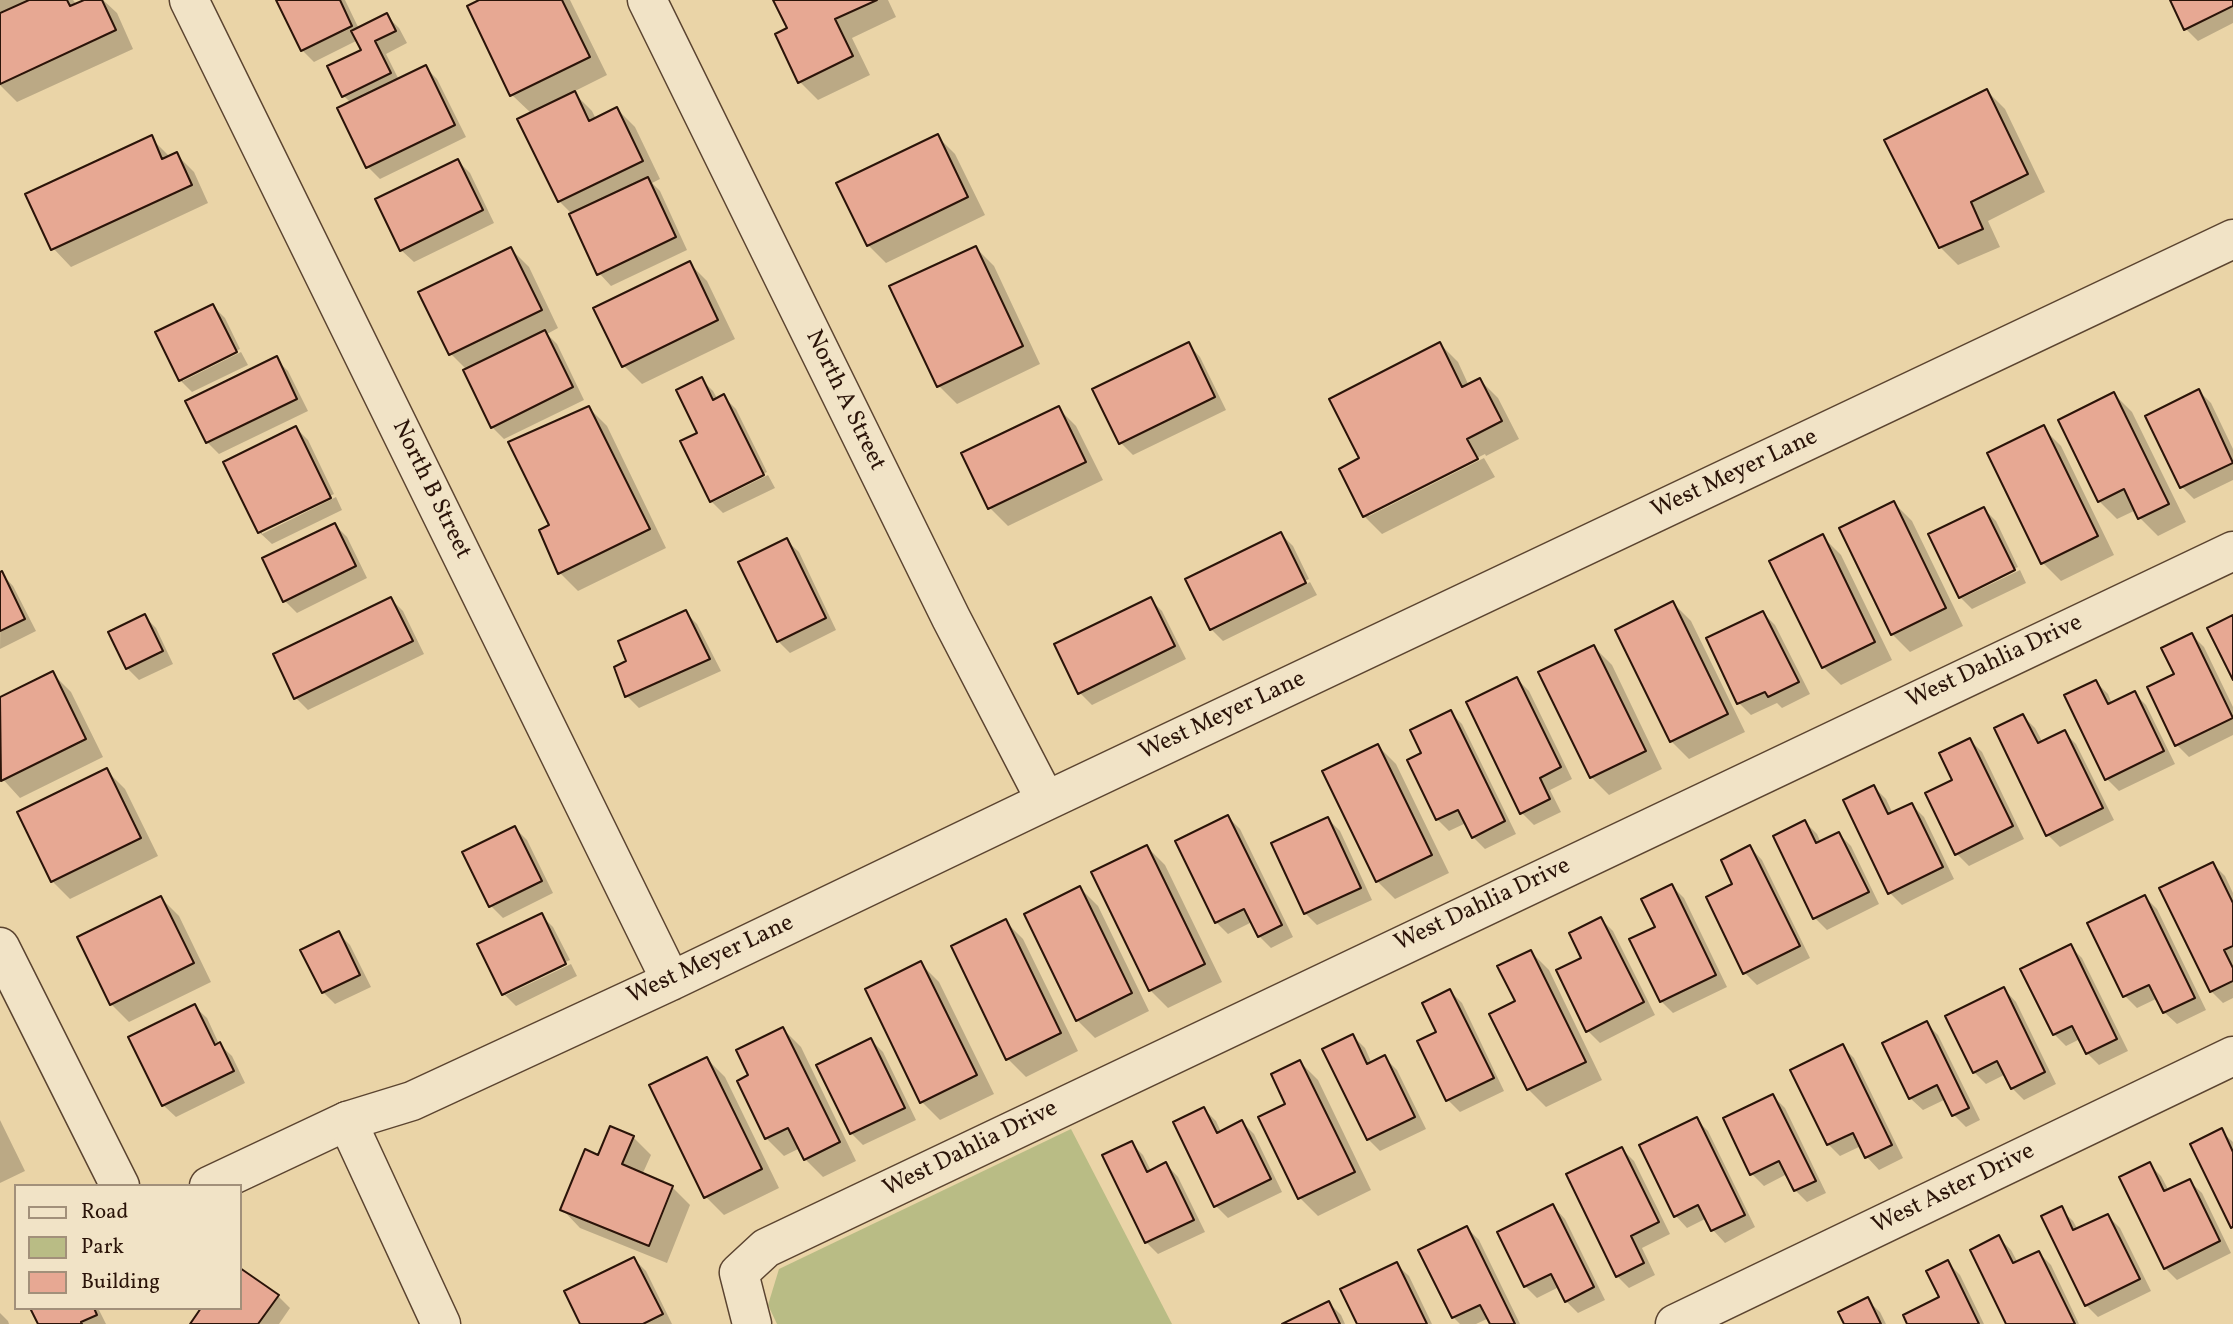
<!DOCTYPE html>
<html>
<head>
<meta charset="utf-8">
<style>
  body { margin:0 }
  #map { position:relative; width:2233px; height:1324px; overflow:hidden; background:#ead4a7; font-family:Vollkorn,serif }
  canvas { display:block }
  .legend { position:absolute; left:14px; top:1184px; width:228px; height:126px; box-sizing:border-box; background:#f1e3c6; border:2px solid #a2907a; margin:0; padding:9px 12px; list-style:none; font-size:21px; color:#2b1409 }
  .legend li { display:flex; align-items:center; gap:14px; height:35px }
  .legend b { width:35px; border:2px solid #a2907a }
</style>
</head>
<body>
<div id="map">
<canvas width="2233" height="1324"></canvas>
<ul class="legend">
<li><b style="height:9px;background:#f1e3c6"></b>Road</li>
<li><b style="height:19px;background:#b9bc85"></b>Park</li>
<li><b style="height:19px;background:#e7a893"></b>Building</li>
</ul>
</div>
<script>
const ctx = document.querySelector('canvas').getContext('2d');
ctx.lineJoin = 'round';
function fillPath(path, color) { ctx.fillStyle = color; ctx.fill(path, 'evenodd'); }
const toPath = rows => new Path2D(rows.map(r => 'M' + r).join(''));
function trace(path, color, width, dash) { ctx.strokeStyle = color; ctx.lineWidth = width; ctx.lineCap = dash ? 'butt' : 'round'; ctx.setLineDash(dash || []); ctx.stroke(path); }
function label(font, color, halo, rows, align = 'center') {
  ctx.font = font + ' Vollkorn,serif'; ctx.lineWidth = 6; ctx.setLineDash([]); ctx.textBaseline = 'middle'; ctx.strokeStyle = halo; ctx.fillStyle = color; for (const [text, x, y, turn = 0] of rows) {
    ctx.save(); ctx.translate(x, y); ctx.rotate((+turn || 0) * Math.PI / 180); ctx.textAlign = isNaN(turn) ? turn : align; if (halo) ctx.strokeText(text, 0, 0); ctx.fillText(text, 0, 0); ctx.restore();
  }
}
const green = toPath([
  [1071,1129,1172,1324,777,1324,768,1305,779,1269]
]);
const shadow = toPath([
  [0,0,73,0,77,5,88,0,103,0,117,13,133,49,17,102,0,85],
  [278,0,345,0,359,29,387,16,399,28,407,43,386,54,399,80,425,67,437,79,466,137,380,179,368,167,339,109,351,103,344,96,363,51,358,40,314,62,302,50],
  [483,0,570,0,607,75,573,92,592,111,596,119,617,109,635,127,660,179,652,183,660,191,687,250,611,286,599,273,572,214,559,201,532,114,512,95],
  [775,0,888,0,896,17,852,38,870,75,818,100,800,82,789,29],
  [2172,0,2233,0,2233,23,2198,41,2186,29],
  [1987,91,2005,109,2045,192,1988,221,2000,247,1958,265,1940,247],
  [937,136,955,154,985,215,886,263,868,245],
  [151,138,170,157,176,154,194,172,208,203,71,267,53,248],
  [458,161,470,173,494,223,414,262,401,250],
  [976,248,994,266,1040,364,957,404,939,386],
  [511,249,529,267,558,328,547,334,557,344,584,400,504,439,492,427,467,370,451,354],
  [689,263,707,281,735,339,642,384,624,366],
  [213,306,225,318,240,349,183,377,183,381,241,352,248,365,192,392,180,380],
  [1188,344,1200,357,1226,410,1133,455,1121,443],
  [1440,344,1458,362,1469,386,1480,380,1498,398,1519,439,1486,456,1485,454,1369,512,1369,516,1484,458,1495,477,1382,534,1364,516,1361,459],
  [276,359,288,371,308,411,219,454,207,442],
  [701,379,713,391,718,400,724,397,736,409,767,472,713,498,713,502,768,475,775,488,723,513,711,501,699,434],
  [2199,391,2211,403,2233,449,2233,480,2194,499,2182,487,2147,416],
  [2114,394,2132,412,2186,522,2158,536,2140,518,2136,510,2117,519,2099,501],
  [589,408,607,426,666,548,578,591,560,573,551,525],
  [1058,408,1076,426,1103,480,1008,526,990,508,963,454],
  [296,428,308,440,334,494,262,530,262,534,336,497,342,510,272,544,259,532,225,463],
  [2043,428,2061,446,2114,555,2061,581,2043,563],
  [1894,503,1912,521,1963,626,1910,652,1892,634],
  [1984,509,1996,521,2018,567,1962,594,1962,598,2020,570,2026,583,1972,609,1960,597],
  [335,525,347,537,367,578,297,613,285,601],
  [1281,534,1293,546,1309,579,1213,626,1213,630,1310,582,1317,595,1223,641,1211,629],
  [1823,537,1841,555,1892,660,1841,685,1823,667],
  [786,540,799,552,836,630,790,653,778,641],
  [1,573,13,586,36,631,0,649],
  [391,599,403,611,424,654,308,710,296,698],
  [1150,599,1162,611,1186,659,1092,705,1080,693],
  [1673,603,1691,621,1745,732,1689,759,1671,741],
  [685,612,697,624,721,671,639,708,627,696,628,662],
  [1763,613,1775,625,1810,694,1782,708,1777,703,1751,715,1739,703,1708,639],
  [144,616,156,628,173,664,139,680,127,668,110,633],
  [2192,635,2204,647,2233,707,2233,735,2189,757,2177,745,2176,674],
  [1594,647,1612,665,1662,769,1609,795,1591,777],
  [53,674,71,692,103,757,20,798,0,776,0,699],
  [1517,679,1529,691,1572,779,1550,790,1561,812,1534,825,1522,813],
  [2096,682,2108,694,2112,704,2134,693,2146,705,2175,764,2119,791,2107,779],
  [1450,712,1462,724,1516,834,1485,849,1473,837,1466,823,1449,831,1437,819,1423,754],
  [2023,716,2035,728,2043,743,2064,732,2076,744,2114,820,2060,847,2048,835],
  [1970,740,1982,752,2024,839,1969,866,1957,854,1955,781],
  [1378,746,1396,764,1449,873,1395,899,1377,881],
  [107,771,125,789,158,856,70,899,52,881],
  [1874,787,1886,799,1893,814,1912,805,1924,817,1954,879,1902,905,1890,893],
  [1228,817,1240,829,1293,937,1271,948,1259,936,1252,922,1228,934,1216,922],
  [1328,819,1340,831,1372,900,1317,925,1305,913,1273,844],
  [1805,822,1817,834,1821,843,1839,834,1851,846,1879,904,1827,930,1815,918],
  [515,828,527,840,553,893,503,918,491,906],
  [1147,847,1165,865,1222,982,1168,1008,1150,990,1093,873],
  [1750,847,1762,860,1810,958,1757,985,1745,973,1735,885],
  [2213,864,2225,876,2233,893,2233,998,2223,1003,2211,991],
  [1672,886,1684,898,1727,987,1673,1013,1661,1001,1657,927],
  [1080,888,1098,906,1149,1011,1095,1038,1077,1020],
  [2145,897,2157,909,2206,1010,2177,1024,2164,1012,2158,998,2137,1008,2125,996],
  [161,898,179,916,211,982,129,1022,111,1004],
  [541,915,553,927,570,960,506,991,506,995,571,964,577,976,516,1006,504,994],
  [1601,919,1613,931,1655,1015,1600,1043,1588,1031,1583,958],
  [1005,921,1023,939,1078,1051,1026,1077,1008,1059],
  [338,933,350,945,371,987,335,1004,323,992],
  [2070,946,2082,958,2128,1051,2099,1065,2087,1053,2080,1039,2066,1046,2054,1034],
  [1531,952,1549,970,1602,1080,1546,1107,1528,1089,1492,1015,1517,1002],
  [921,964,939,982,994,1094,940,1120,922,1102],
  [2004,989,2016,1002,2056,1084,2024,1100,2012,1088,2006,1074,1986,1084,1974,1072],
  [1450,991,1462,1003,1504,1091,1460,1112,1448,1100,1419,1042,1438,1033],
  [194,1006,207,1018,219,1044,232,1056,245,1083,176,1117,163,1105],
  [1926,1023,1938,1035,1980,1120,1966,1127,1954,1115,1946,1099,1923,1110,1910,1098],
  [783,1029,801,1047,856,1161,823,1177,805,1159,800,1148,784,1156,766,1138,750,1076],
  [1353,1036,1365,1048,1372,1064,1385,1058,1397,1070,1426,1129,1380,1151,1368,1139],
  [871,1040,883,1052,916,1120,863,1145,851,1133,818,1066],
  [1842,1046,1854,1058,1903,1158,1879,1170,1867,1157,1861,1146,1840,1156,1828,1144],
  [707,1059,725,1077,779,1188,724,1215,706,1197],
  [1300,1062,1318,1080,1371,1190,1318,1216,1300,1198,1287,1105],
  [1773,1096,1785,1108,1826,1193,1807,1202,1795,1190,1787,1174,1764,1186,1752,1174],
  [1204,1109,1216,1121,1221,1132,1242,1122,1254,1134,1282,1192,1228,1218,1216,1206],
  [1696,1119,1708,1131,1755,1227,1725,1243,1713,1230,1707,1218,1687,1228,1675,1215],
  [0,1120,25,1171,0,1183],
  [2221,1131,2233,1142,2233,1228,2232,1227],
  [633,1137,651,1155,642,1175,672,1187,690,1205,667,1263,580,1228,562,1209,599,1157],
  [1131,1143,1143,1155,1151,1171,1166,1164,1178,1177,1205,1232,1158,1254,1146,1242,1104,1156],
  [1622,1149,1634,1161,1670,1234,1642,1248,1655,1275,1629,1288,1617,1276],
  [2149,1164,2161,1176,2169,1191,2189,1181,2202,1193,2231,1253,2177,1280,2165,1268],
  [1553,1206,1565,1219,1605,1300,1578,1313,1566,1301,1559,1287,1537,1298,1525,1286],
  [2061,1209,2073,1221,2078,1230,2108,1216,2120,1228,2151,1291,2098,1317,2086,1305],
  [1467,1228,1479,1240,1520,1324,1491,1324,1489,1318,1476,1324,1460,1324,1453,1317],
  [1999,1238,2011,1250,2018,1263,2039,1253,2051,1265,2079,1324,2008,1324],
  [634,1259,646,1271,672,1324,582,1324],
  [1948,1263,1960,1275,1984,1324,1909,1324,1941,1298],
  [1396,1264,1409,1276,1432,1324,1359,1324],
  [240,1270,278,1296,290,1308,279,1324,192,1324,240,1308],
  [1867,1300,1880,1312,1886,1324,1846,1324],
  [1329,1303,1341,1315,1345,1324,1286,1324],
  [32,1308,98,1308,106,1324,40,1324],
  [0,1313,8,1321,9,1324,0,1324]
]);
const building = toPath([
  [29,0,67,0,70,6,84,0,102,0,116,30,0,84,0,13,29,0],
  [276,0,340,0,352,26,301,51,276,0],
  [479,0,562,0,590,57,510,96,467,6,479,0],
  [773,0,877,0,835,19,853,56,798,83,775,34,787,28,773,0],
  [2170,0,2233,0,2233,6,2184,30,2170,0],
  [387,13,396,31,375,41,391,73,342,97,327,66,361,50,351,31,387,13],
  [426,65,455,125,366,168,337,108,426,65],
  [1987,89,2028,174,1971,202,1983,229,1939,248,1884,140,1987,89],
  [575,91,589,121,617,107,643,161,558,202,517,119,575,91],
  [938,134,968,197,867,246,836,183,938,134],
  [152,135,162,159,177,152,192,185,51,250,25,194,152,135],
  [458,159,483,210,400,251,375,199,458,159],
  [648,177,676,237,597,275,569,214,648,177],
  [976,246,1023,346,937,387,889,286,976,246],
  [511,247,542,310,449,355,418,292,511,247],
  [690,261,718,320,622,367,593,308,690,261],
  [213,304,237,352,179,381,155,332,213,304],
  [545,330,573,387,491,428,463,370,545,330],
  [1189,342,1215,397,1119,444,1092,389,1189,342],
  [1440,342,1462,387,1480,378,1502,421,1467,439,1478,459,1363,517,1339,469,1359,458,1329,399,1440,342],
  [277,356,297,399,206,443,185,401,277,356],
  [702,377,713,400,724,394,764,475,710,502,680,441,697,433,676,390,702,377],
  [2199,389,2233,463,2180,488,2145,416,2199,389],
  [2114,392,2169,504,2138,519,2124,489,2098,502,2058,420,2114,392],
  [589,406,650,529,558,574,539,530,549,525,508,442,589,406],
  [1059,406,1086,462,988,509,961,453,1059,406],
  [2044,425,2098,536,2041,564,1987,453,2044,425],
  [296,426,331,498,258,533,223,462,296,426],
  [1894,501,1946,608,1891,635,1839,528,1894,501],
  [1984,507,2015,570,1959,598,1928,534,1984,507],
  [335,523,356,566,283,602,262,558,335,523],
  [1281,532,1306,583,1210,630,1185,579,1281,532],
  [1823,534,1875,642,1822,668,1769,561,1823,534],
  [787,538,826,618,777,642,738,562,787,538],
  [2,571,25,619,0,631,0,572,2,571],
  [391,597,413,641,294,699,273,654,391,597],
  [1151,597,1175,646,1078,694,1054,644,1151,597],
  [1673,601,1728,714,1670,742,1615,630,1673,601],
  [686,610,710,659,625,697,614,667,626,661,618,641,686,610],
  [1763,611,1799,682,1768,697,1765,692,1737,704,1706,638,1763,611],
  [145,614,163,651,126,669,108,632,145,614],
  [2233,615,2233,680,2207,628,2233,615],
  [2192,633,2233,718,2175,746,2147,687,2174,674,2161,648,2192,633],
  [1594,645,1646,751,1590,778,1538,672,1594,645],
  [53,671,86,739,1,781,0,697,53,671],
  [1517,677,1561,767,1540,778,1550,799,1520,814,1466,702,1517,677],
  [2096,680,2108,704,2135,691,2164,751,2105,780,2064,695,2096,680],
  [1451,710,1505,821,1472,838,1458,810,1436,820,1407,760,1421,753,1410,730,1451,710],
  [2023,714,2038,743,2065,730,2103,808,2046,836,1994,728,2023,714],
  [1970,738,2013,826,1955,855,1925,793,1952,780,1939,753,1970,738],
  [1378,744,1432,855,1376,882,1322,771,1378,744],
  [107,768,141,838,51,882,17,812,107,768],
  [1874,785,1888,814,1912,803,1943,867,1888,894,1843,800,1874,785],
  [1228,815,1282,925,1258,937,1244,909,1215,923,1175,841,1228,815],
  [1328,817,1361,888,1304,914,1271,843,1328,817],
  [1805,820,1816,843,1839,832,1869,892,1813,919,1773,836,1805,820],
  [515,826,542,881,489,907,462,852,515,826],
  [1147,845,1205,964,1149,991,1091,872,1147,845],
  [1750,845,1800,946,1743,974,1706,897,1732,884,1721,860,1750,845],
  [2213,862,2233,903,2233,946,2224,950,2233,968,2233,981,2210,992,2159,888,2213,862],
  [1672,884,1716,975,1660,1002,1629,939,1655,927,1641,899,1672,884],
  [1080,886,1132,993,1076,1021,1024,914,1080,886],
  [2145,895,2195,998,2163,1013,2149,985,2123,997,2087,923,2145,895],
  [161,896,194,963,110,1005,77,937,161,896],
  [542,913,566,964,502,995,477,944,542,913],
  [1601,917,1644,1002,1586,1032,1556,970,1581,958,1569,933,1601,917],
  [1006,919,1061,1033,1006,1060,951,946,1006,919],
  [339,931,360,975,322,993,300,950,339,931],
  [2071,944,2117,1039,2086,1054,2072,1026,2053,1035,2020,969,2071,944],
  [1531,950,1586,1062,1527,1090,1489,1014,1515,1001,1497,966,1531,950],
  [921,961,977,1075,920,1103,865,989,921,961],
  [2004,987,2045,1072,2011,1089,1997,1061,1973,1073,1945,1016,2004,987],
  [1450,989,1494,1078,1446,1101,1417,1041,1436,1032,1422,1003,1450,989],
  [195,1004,215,1045,220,1042,234,1071,162,1106,128,1037,195,1004],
  [1927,1021,1969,1108,1952,1116,1937,1085,1909,1099,1882,1043,1927,1021],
  [783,1027,840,1142,804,1160,788,1128,765,1139,737,1081,748,1075,736,1050,783,1027],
  [1353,1034,1367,1064,1385,1055,1415,1117,1367,1140,1322,1049,1353,1034],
  [871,1038,905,1108,850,1134,816,1065,871,1038],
  [1843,1044,1892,1145,1865,1158,1853,1133,1827,1145,1790,1070,1843,1044],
  [707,1057,762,1169,704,1198,649,1085,707,1057],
  [1300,1060,1355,1172,1298,1199,1258,1117,1285,1104,1271,1074,1300,1060],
  [1773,1094,1816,1181,1794,1191,1779,1161,1750,1175,1723,1118,1773,1094],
  [1204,1107,1217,1133,1242,1120,1271,1179,1214,1207,1173,1122,1204,1107],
  [1697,1117,1745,1215,1711,1231,1698,1205,1674,1217,1639,1145,1697,1117],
  [610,1126,634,1136,622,1164,673,1186,649,1246,560,1210,585,1149,598,1155,610,1126],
  [2222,1128,2233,1152,2233,1227,2231,1228,2190,1144,2222,1128],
  [1132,1141,1147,1172,1166,1162,1194,1220,1145,1243,1102,1155,1132,1141],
  [1622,1147,1659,1222,1631,1236,1644,1263,1616,1277,1566,1174,1622,1147],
  [2150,1162,2164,1191,2190,1179,2220,1241,2164,1269,2119,1177,2150,1162],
  [1553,1204,1594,1287,1565,1302,1551,1274,1524,1287,1497,1232,1553,1204],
  [2062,1206,2073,1230,2108,1214,2140,1279,2085,1306,2041,1216,2062,1206],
  [1467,1226,1515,1324,1490,1324,1480,1305,1452,1318,1418,1250,1467,1226],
  [1999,1235,2013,1263,2039,1251,2075,1324,2006,1324,1970,1250,1999,1235],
  [634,1257,663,1314,643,1324,580,1324,564,1291,634,1257],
  [1948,1260,1979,1324,1907,1324,1903,1315,1939,1297,1926,1271,1948,1260],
  [1397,1262,1427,1324,1357,1324,1340,1289,1397,1262],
  [240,1268,279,1295,258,1324,190,1324,201,1308,240,1308,240,1268],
  [1868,1297,1881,1324,1844,1324,1838,1312,1868,1297],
  [1329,1301,1340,1324,1282,1324,1329,1301],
  [30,1308,94,1308,97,1315,81,1322,82,1324,38,1324,30,1308]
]);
const minor = toPath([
  [189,0,671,981],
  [647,0,951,618,1046,801],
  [0,947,120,1186],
  [209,1186,347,1121,412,1101,671,981,1046,801,2233,239],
  [752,1324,739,1273,766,1248,2233,551],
  [1675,1324,2233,1056]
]);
const tertiary = toPath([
  [347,1121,441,1324]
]);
const streetNames = [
  ["North A Street",844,401,64],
  ["West Meyer Lane",1735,475,-25],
  ["North B Street",430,490,64],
  ["West Dahlia Drive",1995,663,-25],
  ["West Meyer Lane",1223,717,-25],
  ["West Dahlia Drive",1483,906,-25],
  ["West Meyer Lane",711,961,-25],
  ["West Dahlia Drive",971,1150,-26],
  ["West Aster Drive",1954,1190,-26]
];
fillPath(green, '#b9bc85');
fillPath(shadow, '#0003');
fillPath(building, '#e7a893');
trace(building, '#2b1409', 2);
trace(minor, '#5b4430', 41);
trace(tertiary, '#5b4430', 41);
trace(minor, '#f1e3c6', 38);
trace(tertiary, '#f1e3c6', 38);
label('24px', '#2b1409', '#f1e3c6', streetNames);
</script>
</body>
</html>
